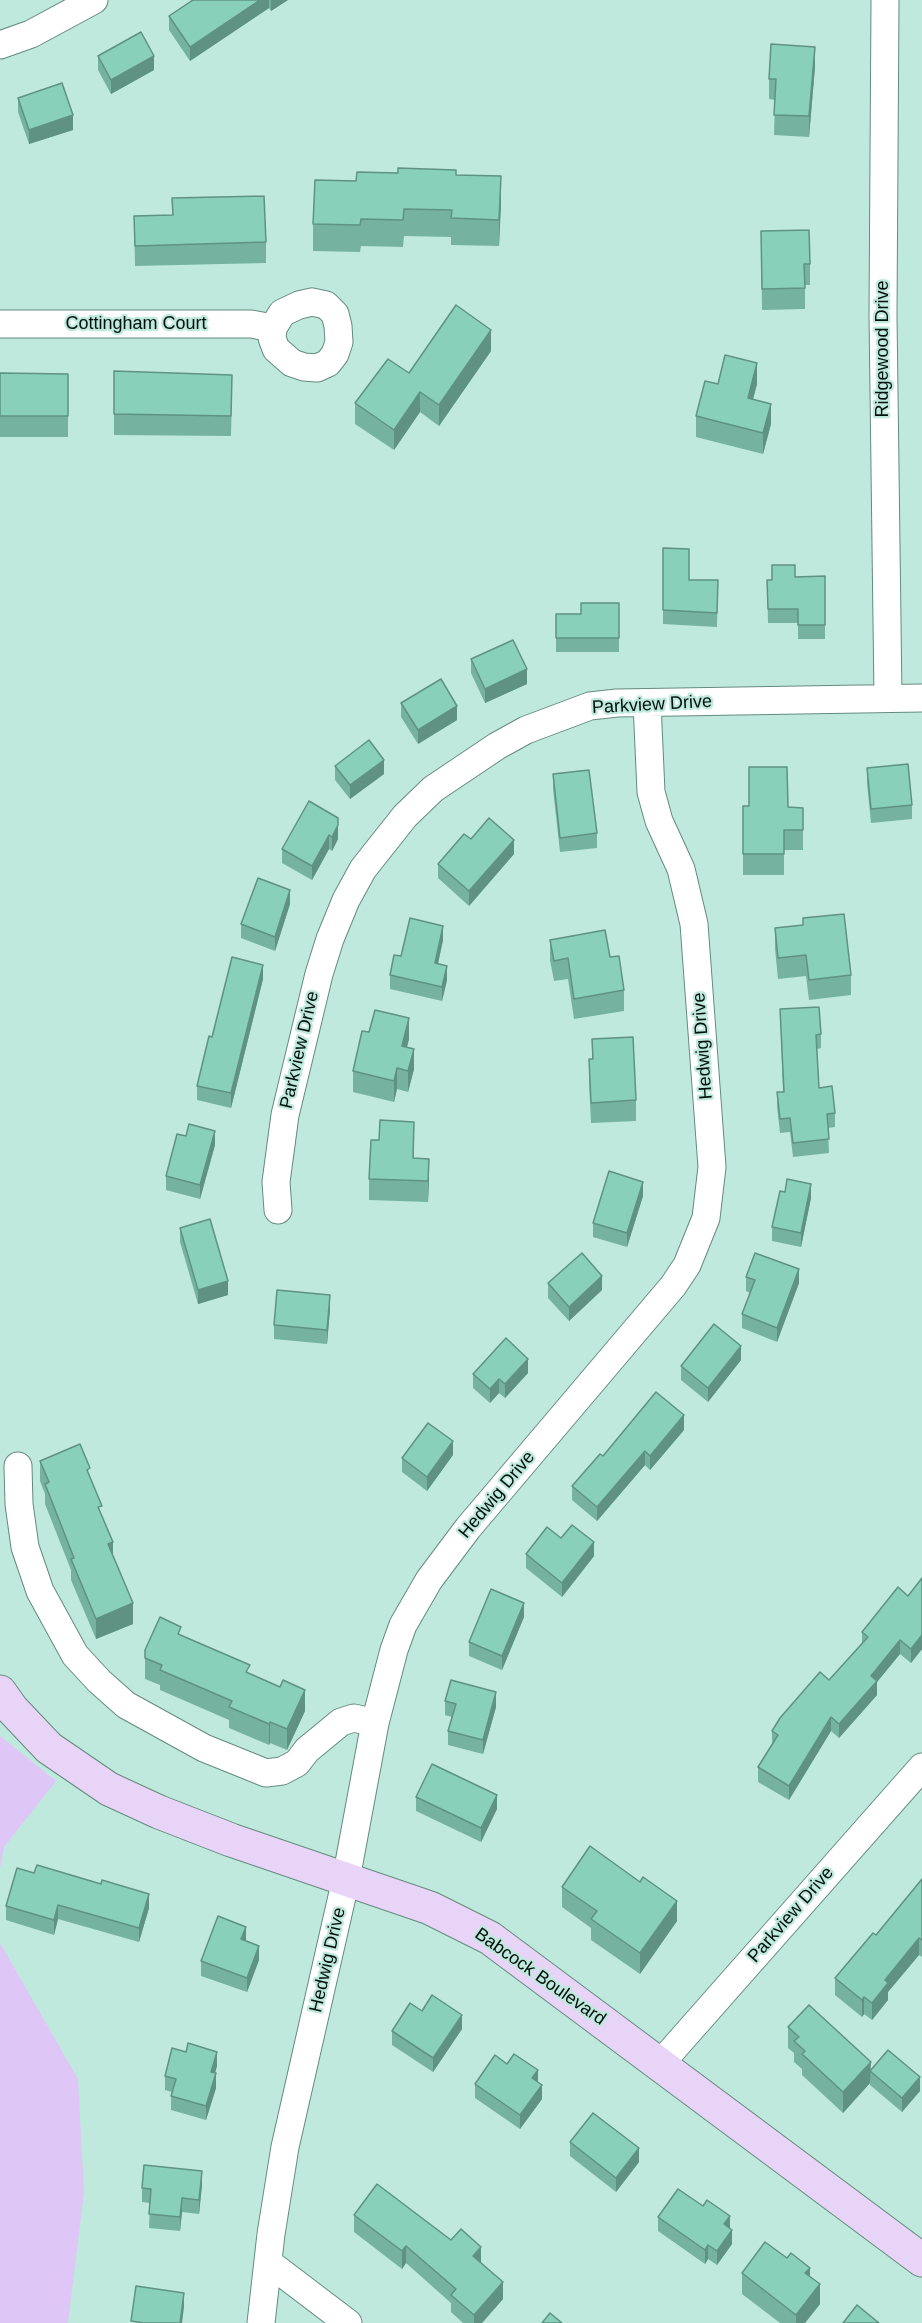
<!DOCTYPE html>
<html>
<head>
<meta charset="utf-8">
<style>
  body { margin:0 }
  canvas { display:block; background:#bfe9dc }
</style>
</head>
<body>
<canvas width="922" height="2323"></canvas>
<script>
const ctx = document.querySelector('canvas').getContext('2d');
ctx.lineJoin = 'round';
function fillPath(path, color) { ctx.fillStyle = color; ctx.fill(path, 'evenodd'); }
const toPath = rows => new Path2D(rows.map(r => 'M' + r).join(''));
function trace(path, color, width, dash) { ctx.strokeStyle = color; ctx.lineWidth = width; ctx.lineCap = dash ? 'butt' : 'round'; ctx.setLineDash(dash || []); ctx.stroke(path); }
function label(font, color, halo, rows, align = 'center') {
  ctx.font = font + ' Helvetica,sans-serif'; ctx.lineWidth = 4.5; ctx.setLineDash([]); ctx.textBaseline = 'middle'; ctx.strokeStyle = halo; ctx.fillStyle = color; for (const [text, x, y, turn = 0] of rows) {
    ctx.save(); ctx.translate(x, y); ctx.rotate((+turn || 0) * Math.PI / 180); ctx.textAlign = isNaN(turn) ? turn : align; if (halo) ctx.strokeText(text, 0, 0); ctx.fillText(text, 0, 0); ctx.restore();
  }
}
const green = toPath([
  [0,1736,56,1781,4,1847,0,1868],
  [0,1943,78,2079,84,2192,68,2323,0,2323]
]);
const street = toPath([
  [885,0,883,315,888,698],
  [0,45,31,34,94,0],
  [312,302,326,305,335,314,338,326,339,342,335,354,328,363,317,368,304,367,292,363,276,349,272,338,273,328,282,313,299,305,312,302],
  [0,324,251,324,273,328],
  [278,1210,276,1182,285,1115,319,974,330,939,346,900,363,869,405,816,433,789,497,746,526,730,590,706,617,703,922,698],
  [18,1466,19,1504,25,1547,40,1591,75,1655,99,1681,126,1705,204,1748,266,1773,282,1771,297,1763,307,1750,341,1722,354,1718,375,1723],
  [660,2064,922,1767],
  [269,2263,348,2323],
  [261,2323,271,2234,285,2147,346,1879,375,1723,394,1650,403,1625,429,1580,468,1528,673,1286,687,1265,706,1218,712,1167,694,924,681,869,659,821,651,792,647,703]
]);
const secondary = toPath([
  [0,1692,12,1709,49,1748,109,1789,159,1812,231,1840,430,1908,490,1938,922,2260]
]);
const wall = toPath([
  [193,0,288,0,271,11,269,8,190,61,169,30,169,16],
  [98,56,154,70,111,94,98,70],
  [815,67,809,137,774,135,775,100,769,99,769,79],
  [18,98,73,130,29,144,18,112],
  [456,175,501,203,499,246,451,245,451,237,404,236,403,247,361,246,360,252,313,251,313,224,356,181],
  [172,198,266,242,266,263,135,266,134,216,172,215],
  [761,231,810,264,810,285,805,285,805,309,762,310],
  [491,351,439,426,420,412,394,450,355,424,355,403,409,373],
  [0,373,68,374,68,437,0,437],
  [718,384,757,384,753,399,771,424,763,454,696,437,696,416],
  [232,395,231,436,114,435,114,414],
  [663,548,689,580,718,580,717,627,663,624],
  [825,576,825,639,798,639,798,623,768,623,767,580,795,577],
  [619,603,619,652,556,652,556,614,581,614],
  [471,659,527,684,485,703,471,673],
  [401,703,457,720,418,744,401,717],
  [335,766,384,774,350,799,335,780],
  [867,768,912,805,912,819,871,823,867,783],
  [553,774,597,833,597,848,560,852,553,789],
  [309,801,338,839,332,851,329,849,312,880,282,863,282,849],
  [743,806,803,808,803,850,784,850,784,875,743,875],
  [471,839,514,854,469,906,438,878,438,864],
  [290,904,275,951,241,938,241,924],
  [803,918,851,975,851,995,809,1000,806,976,778,979,775,949,775,928,803,925],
  [443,940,438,964,447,980,442,1001,390,989,390,975,401,956],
  [550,940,610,957,624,990,624,1011,574,1019,568,979,554,981,550,960],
  [263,979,231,1108,197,1100,197,1086,212,1037],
  [780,1009,821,1034,821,1048,817,1049,819,1088,835,1113,835,1127,828,1128,829,1153,793,1157,790,1132,780,1133,777,1107,777,1092,783,1092],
  [409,1039,407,1047,414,1069,408,1092,397,1089,394,1102,353,1092,353,1071],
  [592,1039,636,1100,636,1121,591,1123,589,1080,589,1059,592,1059],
  [186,1136,215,1145,200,1199,166,1190,166,1176],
  [379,1140,414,1142,414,1159,429,1180,428,1202,369,1200,369,1179],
  [785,1192,811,1198,801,1247,772,1241,772,1227],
  [643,1196,627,1247,593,1237,593,1223],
  [180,1228,228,1295,198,1304,180,1242],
  [746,1277,799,1283,777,1342,742,1328,742,1314,750,1293,746,1291],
  [548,1283,602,1290,569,1321,548,1298],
  [330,1309,327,1344,274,1339,274,1325],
  [741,1360,708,1402,681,1380,681,1366],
  [528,1373,505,1398,499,1393,490,1403,473,1388,473,1374],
  [684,1430,650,1470,645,1465,597,1521,572,1500,572,1486,603,1456],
  [453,1455,427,1491,402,1472,402,1458],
  [40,1461,90,1478,133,1624,96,1639,71,1580,71,1570,45,1504,45,1494,40,1481],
  [561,1538,594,1556,562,1597,526,1568,526,1554],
  [922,1578,922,1649,911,1663,900,1654,877,1682,877,1695,839,1738,831,1731,789,1800,758,1782,758,1767,772,1745,772,1731,829,1680,862,1643,862,1632,908,1596],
  [524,1617,502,1670,469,1656,469,1642],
  [181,1635,250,1674,305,1711,287,1750,270,1743,269,1745,229,1728,229,1720,160,1690,160,1685,145,1679,145,1650],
  [445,1701,496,1707,483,1754,448,1745,448,1731,452,1717,445,1715],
  [416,1797,497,1809,481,1842,416,1811],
  [34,1873,101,1884,149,1908,139,1942,58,1919,54,1935,6,1920,6,1906],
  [922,1879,922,1957,919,1955,888,1992,888,2000,872,2020,864,2014,862,2017,835,1995,835,1978,876,1935],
  [562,1887,677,1921,640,1974,591,1940,591,1928,562,1907],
  [246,1941,259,1960,247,1992,201,1976,201,1961],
  [422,2011,462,2029,433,2072,392,2045,392,2031],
  [788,2027,871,2071,920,2091,902,2112,870,2085,870,2083,843,2113,802,2075,802,2069,794,2062,794,2053,788,2048],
  [507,2064,538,2082,542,2099,520,2129,475,2098,475,2084],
  [217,2066,215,2073,216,2088,206,2120,171,2110,171,2096,172,2092,165,2090,165,2076],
  [570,2142,639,2162,616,2192,570,2156],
  [202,2185,199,2214,182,2212,180,2231,149,2228,150,2203,142,2202,142,2188],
  [354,2215,481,2263,503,2299,482,2323,463,2323,451,2312,451,2303,406,2263,402,2269,354,2232],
  [658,2217,730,2229,732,2244,717,2265,708,2259,705,2264,658,2231],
  [742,2273,810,2276,820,2304,805,2323,780,2323,742,2294]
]);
const shadedWall = toPath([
  [260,0,269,0,269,8,190,61,190,47],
  [271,0,288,0,271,11],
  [815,47,815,67,809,137,809,116],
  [154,56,154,70,111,94,111,80],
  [73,115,73,130,29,144,29,130],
  [501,176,501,203,499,246,499,220],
  [491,330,491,351,439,426,439,405],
  [757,363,757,384,748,418,748,398],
  [420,392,420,412,394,450,394,430],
  [771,404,771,424,763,454,763,433],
  [527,669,527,684,485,703,485,689],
  [457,706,457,720,418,744,418,730],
  [384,760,384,774,350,799,350,785],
  [338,825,338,839,332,851,332,837],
  [329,835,329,849,312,880,312,866],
  [514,840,514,854,469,906,469,891],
  [290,890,290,904,275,951,275,937],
  [443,926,443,940,435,977,435,963],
  [263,965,263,979,231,1108,231,1093],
  [447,966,447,980,442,1001,442,987],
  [409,1018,409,1039,402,1066,402,1046],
  [414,1049,414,1069,408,1092,408,1071],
  [397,1068,397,1089,394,1102,394,1081],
  [215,1131,215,1145,200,1199,200,1185],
  [429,1159,429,1180,428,1202,428,1181],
  [643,1182,643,1196,627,1247,627,1233],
  [811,1184,811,1198,801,1247,801,1233],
  [799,1269,799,1283,777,1342,777,1328],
  [602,1276,602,1290,569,1321,569,1307],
  [228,1281,228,1295,198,1304,198,1290],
  [330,1295,330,1309,327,1344,327,1330],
  [741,1346,741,1360,708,1402,708,1388],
  [528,1359,528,1373,505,1398,505,1384],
  [499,1379,499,1393,490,1403,490,1389],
  [684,1415,684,1430,650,1470,650,1456],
  [453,1441,453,1455,427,1491,427,1477],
  [645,1451,645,1465,597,1521,597,1507],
  [113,1542,113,1563,108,1544],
  [594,1542,594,1556,562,1597,562,1583],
  [133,1603,133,1624,96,1639,96,1619],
  [524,1603,524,1617,502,1670,502,1656],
  [922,1635,922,1649,911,1663,911,1649],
  [900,1640,900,1654,877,1682,877,1695,839,1738,839,1724,871,1676],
  [305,1690,305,1711,287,1750,287,1729],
  [496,1692,496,1707,483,1754,483,1740],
  [831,1717,831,1731,789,1800,789,1786],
  [270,1722,270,1743,269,1745,269,1724],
  [497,1795,497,1809,481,1842,481,1828],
  [149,1894,149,1908,139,1942,139,1928],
  [677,1901,677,1921,640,1974,640,1953],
  [58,1905,58,1919,54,1935,54,1920],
  [246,1927,246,1941,241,1939],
  [919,1938,919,1955,888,1992,888,2000,872,2020,872,2003,885,1980],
  [259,1946,259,1960,247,1992,247,1978],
  [864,1997,864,2014,862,2017,862,2000],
  [462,2015,462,2029,433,2072,433,2058],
  [217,2052,217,2066,211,2086,211,2072],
  [871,2062,870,2083,843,2113,843,2092],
  [538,2070,538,2084,532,2078],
  [216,2073,216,2088,206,2120,206,2106],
  [920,2077,920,2091,902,2112,902,2098],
  [542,2085,542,2099,520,2129,520,2115],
  [639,2148,639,2162,616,2192,616,2178],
  [202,2171,202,2185,199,2214,199,2200],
  [182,2198,182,2212,180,2231,180,2217],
  [730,2216,730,2230,724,2224],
  [732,2230,732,2244,717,2265,717,2251],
  [708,2245,708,2259,705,2264,705,2250],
  [406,2246,406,2263,402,2269,402,2251],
  [481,2247,481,2264,473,2256],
  [810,2268,810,2288,805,2273],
  [503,2282,503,2299,482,2323,474,2323,474,2315],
  [820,2284,820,2304,805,2323,796,2323,796,2315],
  [184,2293,184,2307,182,2323,180,2323]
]);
const building = toPath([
  [193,0,260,0,190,47,169,16,193,0],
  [141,32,154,56,111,80,98,56,141,32],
  [771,44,815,47,809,116,774,115,776,79,769,79,771,44],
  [62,83,73,115,29,130,18,98,62,83],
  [398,168,456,170,456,175,501,176,499,220,451,218,452,210,404,209,403,220,361,219,360,225,313,224,315,180,356,181,357,172,398,173,398,168],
  [264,196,266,242,135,246,134,216,173,215,172,198,264,196],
  [809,230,810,264,804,264,805,288,762,289,761,231,809,230],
  [456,305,491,330,439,405,420,392,394,430,355,403,388,359,409,373,456,305],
  [725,355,757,363,748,398,771,404,763,433,696,416,705,381,718,384,725,355],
  [114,371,232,375,231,416,114,414,114,371],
  [0,373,68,374,68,416,0,416,0,373],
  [663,548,689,549,689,580,718,580,717,613,663,610,663,548],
  [772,565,795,565,795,577,825,576,825,625,798,625,798,609,768,609,767,580,772,580,772,565],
  [581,603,619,603,619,638,556,638,556,614,581,614,581,603],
  [513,640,527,669,485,689,471,659,513,640],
  [441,679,457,706,418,730,401,703,441,679],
  [369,740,384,760,350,785,335,766,369,740],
  [908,764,912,805,871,809,867,768,908,764],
  [749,767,787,767,788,807,803,808,803,830,784,830,784,854,743,854,743,806,749,806,749,767],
  [589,770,597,833,560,838,553,774,589,770],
  [309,801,338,818,338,825,332,837,329,835,312,866,282,849,309,801],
  [489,818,514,840,469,891,438,864,464,834,471,839,489,818],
  [258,878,290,890,275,937,241,924,258,878],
  [844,914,851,975,809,980,806,955,778,958,775,928,803,925,803,918,844,914],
  [410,918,443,926,435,963,447,966,442,987,390,975,394,955,401,956,410,918],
  [605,930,610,957,619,956,624,990,574,999,568,958,554,961,550,940,605,930],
  [232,957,263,965,231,1093,197,1086,209,1036,212,1037,232,957],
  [819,1007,821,1034,816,1035,819,1088,832,1086,835,1113,827,1114,829,1139,793,1143,790,1118,780,1119,777,1092,784,1092,780,1009,819,1007],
  [375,1010,409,1018,402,1046,414,1049,408,1071,397,1068,394,1081,353,1071,362,1031,369,1032,375,1010],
  [633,1037,636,1100,591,1103,589,1059,593,1059,592,1039,633,1037],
  [380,1120,414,1122,413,1158,429,1159,428,1181,369,1179,371,1140,379,1140,380,1120],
  [189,1124,215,1131,200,1185,166,1176,177,1134,186,1136,189,1124],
  [609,1171,643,1182,627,1233,593,1223,609,1171],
  [787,1179,811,1184,801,1233,772,1227,780,1191,785,1192,787,1179],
  [210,1219,228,1281,198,1290,180,1228,210,1219],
  [582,1253,602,1276,569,1307,548,1283,582,1253],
  [755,1253,799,1269,777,1328,742,1314,755,1280,746,1277,755,1253],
  [277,1290,330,1295,327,1330,274,1325,277,1290],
  [714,1324,741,1346,708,1388,681,1366,714,1324],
  [506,1338,528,1359,505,1384,499,1379,490,1389,473,1374,506,1338],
  [656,1392,684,1415,650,1456,645,1451,597,1507,572,1486,600,1454,603,1456,656,1392],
  [428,1423,453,1441,427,1477,402,1458,428,1423],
  [80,1444,90,1468,87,1470,102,1506,98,1507,113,1542,108,1544,133,1603,96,1619,71,1559,74,1558,45,1484,49,1482,40,1461,80,1444],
  [572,1525,594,1542,562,1583,526,1554,547,1527,561,1538,572,1525],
  [922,1578,922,1635,911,1649,900,1640,871,1676,877,1681,839,1724,831,1717,789,1786,758,1767,778,1735,772,1731,780,1718,820,1672,829,1680,868,1637,862,1632,898,1587,908,1596,922,1578],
  [491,1589,524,1603,502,1656,469,1642,491,1589],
  [160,1617,181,1627,178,1634,250,1665,246,1672,280,1687,283,1680,305,1690,287,1729,270,1722,269,1724,229,1707,232,1701,160,1670,162,1665,145,1658,145,1650,160,1617],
  [451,1680,496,1692,483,1740,448,1731,456,1704,445,1701,451,1680],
  [432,1764,497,1795,481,1828,416,1797,432,1764],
  [590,1846,640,1882,643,1877,677,1901,640,1953,591,1919,597,1911,562,1887,590,1846],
  [37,1865,101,1884,102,1880,149,1894,139,1928,58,1905,54,1920,6,1906,17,1868,34,1873,37,1865],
  [922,1879,922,1940,919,1938,885,1980,888,1983,872,2003,864,1997,862,2000,835,1978,873,1933,876,1935,922,1879],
  [218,1916,246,1927,241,1939,259,1946,247,1978,201,1961,218,1916],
  [432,1995,462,2015,433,2058,392,2031,410,2003,422,2011,432,1995],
  [809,2005,871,2062,843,2092,802,2054,805,2051,794,2041,799,2037,788,2027,809,2005],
  [188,2043,217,2052,211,2072,216,2073,206,2106,171,2096,176,2079,165,2076,172,2048,186,2052,188,2043],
  [888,2050,920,2077,902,2098,870,2071,888,2050],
  [514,2054,538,2070,532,2078,542,2085,520,2115,475,2084,495,2055,507,2064,514,2054],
  [593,2113,639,2148,616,2178,570,2142,593,2113],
  [144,2165,202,2171,199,2200,182,2198,180,2217,149,2214,151,2189,142,2188,144,2165],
  [377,2184,451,2240,461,2229,481,2247,473,2256,503,2282,474,2315,451,2295,456,2289,406,2246,402,2251,354,2215,377,2184],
  [678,2189,703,2206,707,2200,730,2216,724,2224,732,2230,717,2251,708,2245,705,2250,658,2217,678,2189],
  [765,2242,787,2258,791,2253,810,2268,805,2273,820,2284,796,2315,742,2273,765,2242],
  [136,2286,184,2293,180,2323,144,2323,131,2321,136,2286],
  [857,2305,879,2323,843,2323,857,2305],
  [550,2313,562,2323,542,2323,550,2313]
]);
const streetNames = [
  ["Cottingham Court",136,324],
  ["Ridgewood Drive",883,349,-90],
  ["Parkview Drive",652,705,-3],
  ["Hedwig Drive",703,1046,-94],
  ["Parkview Drive",300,1050,-77],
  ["Hedwig Drive",497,1495,-50],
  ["Parkview Drive",791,1915,-49],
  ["Hedwig Drive",328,1960,-77],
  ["Babcock Boulevard",540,1977,35]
];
fillPath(green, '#dec6f6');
trace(street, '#648b7f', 29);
trace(secondary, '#648b7f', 35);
trace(street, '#fff', 27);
trace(secondary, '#e7d4f7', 33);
fillPath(wall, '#75b3a0');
fillPath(shadedWall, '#5f9282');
fillPath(building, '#88d0ba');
trace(building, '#5f9282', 1.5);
label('18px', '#03100c', '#bfe9dc', streetNames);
</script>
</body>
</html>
